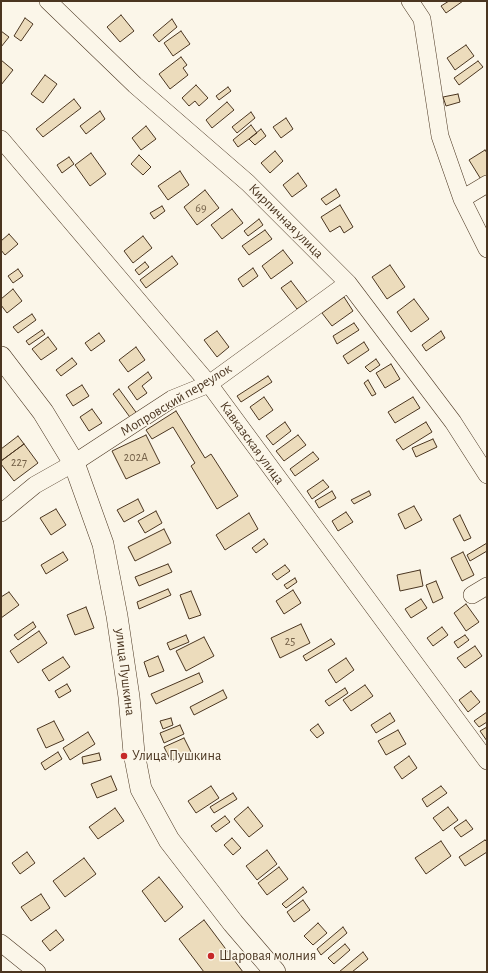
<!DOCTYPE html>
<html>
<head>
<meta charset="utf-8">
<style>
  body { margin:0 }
  #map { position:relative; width:488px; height:973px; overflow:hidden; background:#fbf6e9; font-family:"Alegreya Sans",sans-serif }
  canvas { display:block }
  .frame { position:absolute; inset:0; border:2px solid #4a3520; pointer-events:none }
</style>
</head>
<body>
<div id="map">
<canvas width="488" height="973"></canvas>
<div class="frame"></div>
</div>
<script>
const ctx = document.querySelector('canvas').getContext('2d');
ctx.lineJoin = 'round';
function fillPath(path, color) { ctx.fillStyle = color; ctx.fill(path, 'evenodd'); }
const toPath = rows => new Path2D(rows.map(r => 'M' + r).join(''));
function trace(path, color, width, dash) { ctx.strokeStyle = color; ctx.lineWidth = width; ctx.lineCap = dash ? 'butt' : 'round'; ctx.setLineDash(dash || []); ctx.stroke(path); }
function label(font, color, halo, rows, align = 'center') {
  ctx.font = font + ' "Alegreya Sans",sans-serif'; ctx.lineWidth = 3; ctx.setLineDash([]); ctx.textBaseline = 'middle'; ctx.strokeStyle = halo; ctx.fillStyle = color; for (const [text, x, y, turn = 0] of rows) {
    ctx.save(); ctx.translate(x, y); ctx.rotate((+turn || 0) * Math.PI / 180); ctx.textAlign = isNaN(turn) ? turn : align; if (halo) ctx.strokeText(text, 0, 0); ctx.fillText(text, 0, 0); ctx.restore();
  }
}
const building = toPath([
  [449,1,463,1,446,13,441,6,449,1],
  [121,15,134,31,120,42,107,27,121,15],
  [25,18,33,24,21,41,14,36,25,18],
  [172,19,177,27,159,42,153,35,172,19],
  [1,31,9,37,1,47,1,31],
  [181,31,190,44,173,56,164,43,181,31],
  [466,45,474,56,455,70,447,58,466,45],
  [181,57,187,65,183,68,188,75,170,89,159,74,181,57],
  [1,60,13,70,1,85,1,60],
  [478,61,483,67,459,85,454,78,478,61],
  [45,75,57,84,43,103,31,94,45,75],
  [196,85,208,98,199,106,195,101,189,106,182,98,196,85],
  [228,87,231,91,219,100,216,96,228,87],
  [458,94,460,102,446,106,443,97,458,94],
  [74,99,81,108,43,137,36,129,74,99],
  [227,102,234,110,212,128,206,120,227,102],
  [100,111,105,119,86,134,80,126,100,111],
  [251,112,255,118,237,133,232,127,251,112],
  [286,118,293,129,281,138,273,127,286,118],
  [251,125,257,133,238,147,233,140,251,125],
  [146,126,156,139,141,150,132,138,146,126],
  [261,129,266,136,255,145,249,139,261,129],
  [485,150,487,153,487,178,482,181,469,160,485,150],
  [275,151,283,161,270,173,261,163,275,151],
  [91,153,106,174,90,186,75,165,91,153],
  [139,155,151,167,143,175,131,164,139,155],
  [69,157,74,164,62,173,57,165,69,157],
  [180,171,189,185,168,200,158,186,180,171],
  [298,173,307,186,292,197,283,185,298,173],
  [336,189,340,196,326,205,321,199,336,189],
  [205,190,219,208,197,225,184,207,205,190],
  [340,205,353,227,344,233,340,226,330,232,321,217,340,205],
  [162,206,165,211,154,219,150,213,162,206],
  [232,209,243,223,222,239,211,225,232,209],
  [259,219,263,225,248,236,244,231,259,219],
  [265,230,272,239,249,255,242,246,265,230],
  [9,234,18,244,5,255,1,250,1,241,9,234],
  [143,236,152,248,133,263,124,251,143,236],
  [283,250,293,263,271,279,262,266,283,250],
  [172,256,178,264,146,288,140,280,172,256],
  [145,262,149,267,139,275,135,270,145,262],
  [390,265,405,287,387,299,372,277,390,265],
  [253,268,258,276,243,287,238,279,253,268],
  [18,269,23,276,13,283,8,276,18,269],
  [291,281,307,302,297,309,281,288,291,281],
  [13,289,22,301,7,313,1,305,1,299,13,289],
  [344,297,353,311,332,326,322,313,344,297],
  [414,299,429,319,411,332,397,312,414,299],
  [32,314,36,320,18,333,13,327,32,314],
  [354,323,359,330,337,344,333,336,354,323],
  [42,330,45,334,29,345,26,341,42,330],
  [217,331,229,347,217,357,204,340,217,331],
  [441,331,445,338,426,351,422,345,441,331],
  [99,333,105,341,91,351,85,343,99,333],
  [48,337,57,349,41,360,32,349,48,337],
  [364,342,369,350,348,364,343,356,364,342],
  [136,347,145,360,128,372,119,360,136,347],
  [72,358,77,364,61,376,56,370,72,358],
  [376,359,380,365,370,372,365,367,376,359],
  [391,364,400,379,385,388,376,373,391,364],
  [148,372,152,378,142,386,147,393,137,400,128,387,148,372],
  [268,376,272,382,241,402,237,396,268,376],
  [368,380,376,394,372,396,364,383,368,380],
  [82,385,89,396,73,406,66,395,82,385],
  [119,389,138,415,132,420,113,394,119,389],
  [264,397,273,410,259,420,250,407,264,397],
  [413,397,420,408,395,423,388,412,413,397],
  [92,409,102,423,89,431,80,417,92,409],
  [176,411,205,458,211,454,238,496,217,509,191,466,195,463,173,427,152,439,146,430,176,411],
  [285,422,291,431,273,445,266,436,285,422],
  [426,422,432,432,403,450,396,440,426,422],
  [146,435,160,463,126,479,112,451,146,435],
  [298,435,306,445,284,461,276,451,298,435],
  [18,436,24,444,1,461,1,449,18,436],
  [433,439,437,447,416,457,412,448,433,439],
  [24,444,38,463,14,481,1,464,1,461,24,444],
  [313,452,319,459,295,476,290,469,313,452],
  [323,480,329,487,312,499,307,491,323,480],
  [332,491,336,498,319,508,315,501,332,491],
  [369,491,371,495,354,504,351,500,369,491],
  [138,499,144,511,124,522,117,510,138,499],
  [414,506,422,520,405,529,398,514,414,506],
  [56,509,66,525,51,535,40,518,56,509],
  [156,511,162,523,145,533,138,521,156,511],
  [346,512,353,522,338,531,332,521,346,512],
  [249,513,258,529,225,550,216,535,249,513],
  [460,515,471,538,464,541,453,519,460,515],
  [164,529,171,543,135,561,128,547,164,529],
  [264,539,268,544,256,553,252,548,264,539],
  [487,543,487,551,470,561,467,555,487,543],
  [63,552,68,560,46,574,41,565,63,552],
  [463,552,474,575,462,581,451,558,463,552],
  [168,564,172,572,139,586,135,577,168,564],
  [285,565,290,571,277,580,272,574,285,565],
  [420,570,423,586,400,591,397,575,420,570],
  [295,578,297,582,287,589,284,585,295,578],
  [436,581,443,598,433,603,426,585,436,581],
  [168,589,171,595,139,609,137,602,168,589],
  [293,590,301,603,284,614,276,601,293,590],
  [191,591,201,615,189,619,180,595,191,591],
  [9,592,19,605,1,618,1,597,9,592],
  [421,599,427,608,411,618,405,609,421,599],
  [466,604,479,622,466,631,454,613,466,604],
  [86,607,94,628,75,635,67,615,86,607],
  [33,622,36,627,18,640,14,635,33,622],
  [301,624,310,643,280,658,271,638,301,624],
  [442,627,448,635,433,646,427,638,442,627],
  [39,631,47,643,18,663,10,651,39,631],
  [186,635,189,642,170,650,167,643,186,635],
  [465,635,469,640,458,648,454,642,465,635],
  [204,637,214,656,186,671,176,651,204,637],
  [331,639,335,644,306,661,303,656,331,639],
  [475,646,482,656,465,668,457,658,475,646],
  [158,656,164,671,149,677,144,662,158,656],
  [63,657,70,667,49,681,42,670,63,657],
  [346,658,354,670,336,683,328,670,346,658],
  [199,673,203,682,156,704,151,694,199,673],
  [67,684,71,691,59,698,55,691,67,684],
  [365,685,373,696,351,711,343,700,365,685],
  [345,688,348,693,329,706,325,701,345,688],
  [223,690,227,698,194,715,190,707,223,690],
  [471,691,480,702,468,712,459,700,471,691],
  [487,712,487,722,479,727,474,721,487,712],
  [390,713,395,721,376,733,371,725,390,713],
  [171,718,173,725,163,729,160,721,171,718],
  [54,721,64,740,46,748,37,729,54,721],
  [318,724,324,733,317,738,310,730,318,724],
  [180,725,184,734,164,743,160,733,180,725],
  [487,727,487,741,480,731,487,727],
  [398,730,406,744,386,755,378,741,398,730],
  [88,732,95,744,70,760,63,748,88,732],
  [184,738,191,752,171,761,164,747,184,738],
  [58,752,62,759,45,770,41,763,58,752],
  [99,753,101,760,83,764,82,757,99,753],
  [409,756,417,768,402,779,394,767,409,756],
  [111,776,117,790,97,798,91,784,111,776],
  [211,786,219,798,196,813,188,801,211,786],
  [441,786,447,793,427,807,422,799,441,786],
  [233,793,237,799,214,813,210,807,233,793],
  [248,807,263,826,249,837,234,819,248,807],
  [448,807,458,820,443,831,433,818,448,807],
  [115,808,124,821,98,839,89,827,115,808],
  [225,816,230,822,216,832,211,826,225,816],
  [466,820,473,829,461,837,454,828,466,820],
  [232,838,241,848,233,855,224,845,232,838],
  [485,840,487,842,487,852,465,866,459,857,485,840],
  [441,841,451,856,426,874,415,858,441,841],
  [267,850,277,864,257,880,246,866,267,850],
  [27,852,35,863,20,874,12,863,27,852],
  [84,858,96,874,65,897,53,881,84,858],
  [279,867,288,879,267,895,258,883,279,867],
  [159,877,183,907,165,922,142,891,159,877],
  [303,887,307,892,286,908,282,904,303,887],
  [41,894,50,908,31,921,21,907,41,894],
  [303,900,310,910,294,922,287,912,303,900],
  [204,920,243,972,204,972,179,939,204,920],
  [318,923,327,933,313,945,304,936,318,923],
  [343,927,347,933,321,955,317,949,343,927],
  [56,930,64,940,50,951,42,941,56,930],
  [345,944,350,950,334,964,328,958,345,944],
  [363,952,368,959,352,972,339,972,363,952]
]);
const minor = toPath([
  [48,1,135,85,248,183,348,283,453,422,487,475],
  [410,1,422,19,440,136,462,199,487,249],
  [1,139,209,384,487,761],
  [462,199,487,184],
  [1,513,35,485,74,463,172,399,209,384,348,283],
  [472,595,487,586],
  [1,943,37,972]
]);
const major = toPath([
  [1,357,43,412,74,463,103,544,117,616,129,697,134,753,141,789,169,840,233,923,275,972]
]);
const markers = [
  [124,756,4,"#c62828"],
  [211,956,4,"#c62828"]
];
const numberNames = [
  ["69",201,208],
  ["202А",136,457],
  ["227",19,462],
  ["25",290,641]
];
const streetNames = [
  ["Кирпичная улица",286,221,45],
  ["Мопровский переулок",176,400,-31],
  ["Кавказская улица",252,443,54],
  ["улица Пушкина",125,672,83]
];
const poiNames = [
  ["Улица Пушкина",132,756],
  ["Шаровая молния",219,956]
];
fillPath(building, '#ecdcbc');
trace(building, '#4a3520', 1);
trace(minor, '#4a3520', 18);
trace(major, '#4a3520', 22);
trace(minor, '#fbf6e9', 17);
trace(major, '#fbf6e9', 21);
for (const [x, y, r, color] of markers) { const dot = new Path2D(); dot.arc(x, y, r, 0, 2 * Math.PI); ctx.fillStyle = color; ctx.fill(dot); trace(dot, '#fbf6e9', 1.5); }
label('12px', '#725f47', null, numberNames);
label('14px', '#4a3520', '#fbf6e9', streetNames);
label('14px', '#4a3520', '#fbf6e9', poiNames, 'left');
</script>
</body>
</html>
